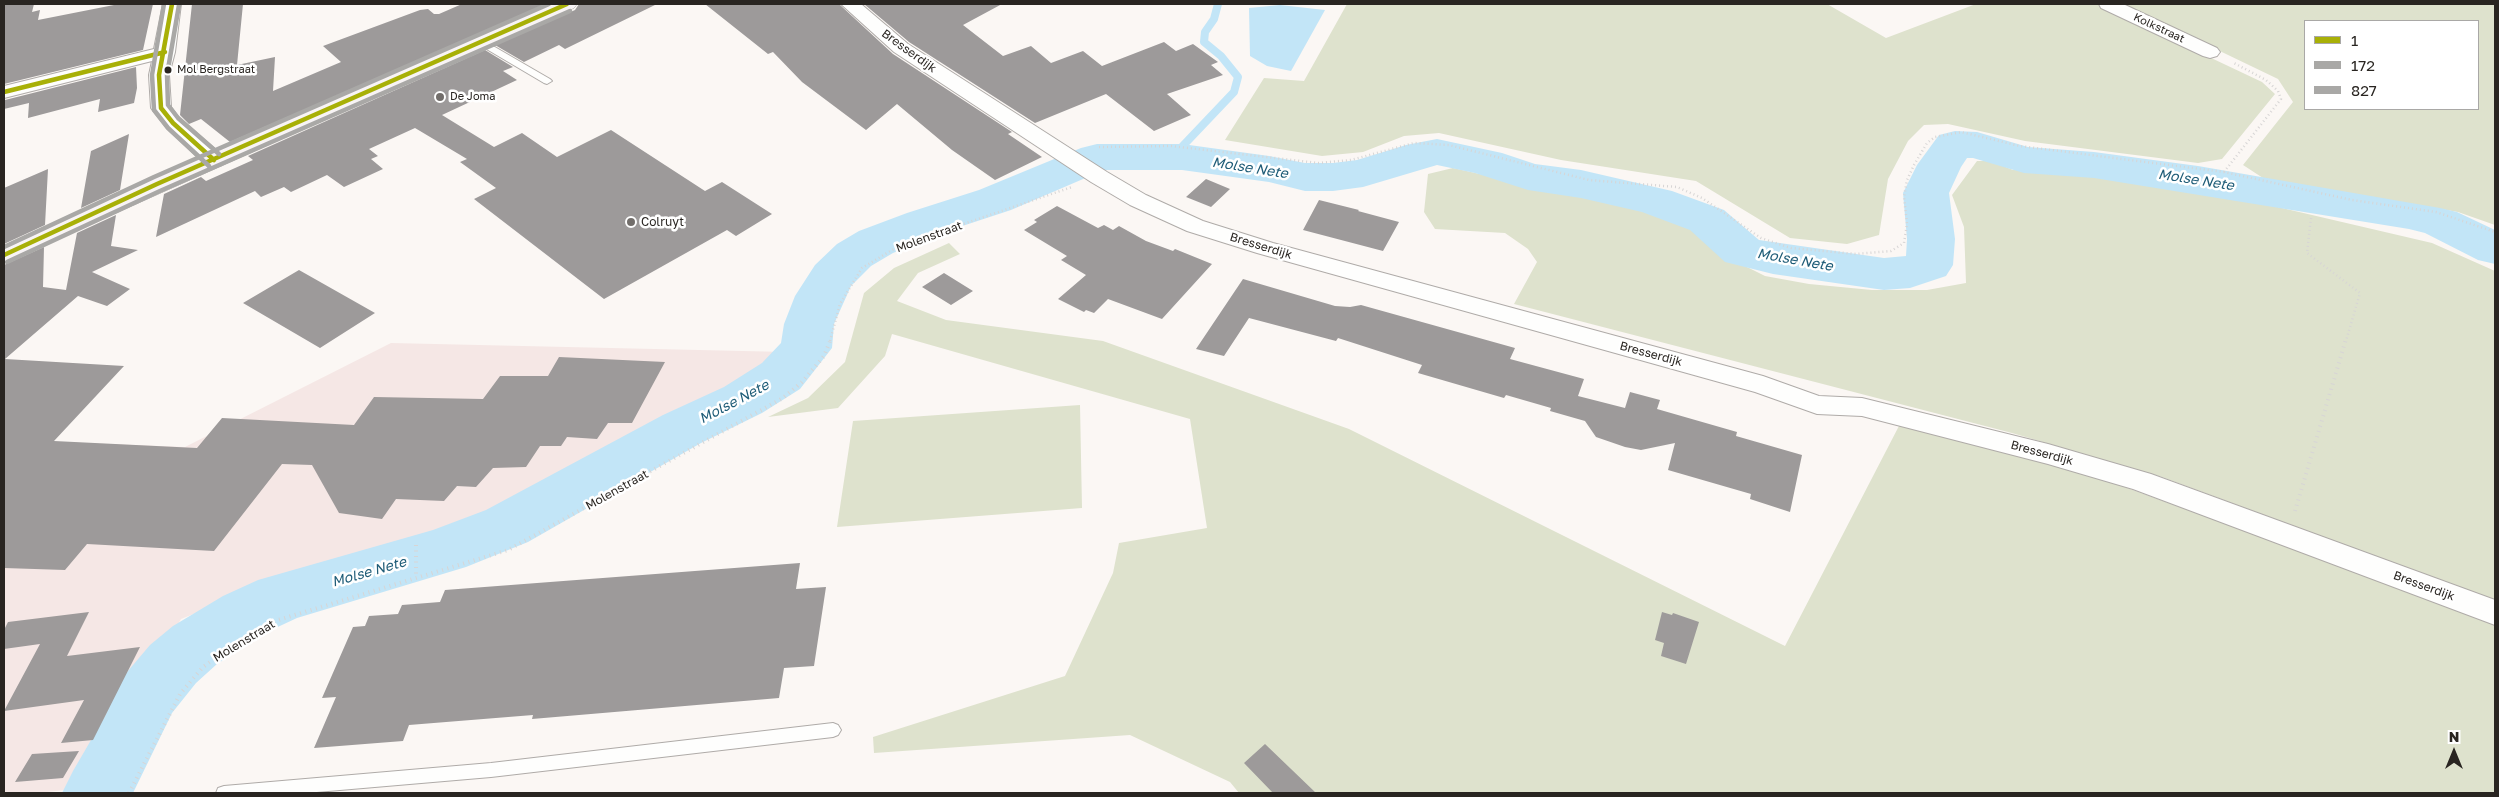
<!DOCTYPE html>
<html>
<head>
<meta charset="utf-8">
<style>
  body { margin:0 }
  #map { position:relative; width:2499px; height:797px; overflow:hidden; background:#fbf7f4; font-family:"Golos Text",sans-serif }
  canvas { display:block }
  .frame { position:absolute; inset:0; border:5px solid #292521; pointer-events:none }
  .legend { position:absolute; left:2304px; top:20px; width:175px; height:90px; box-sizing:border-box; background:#fff; border:1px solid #a9a8a6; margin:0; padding:6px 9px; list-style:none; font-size:15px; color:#292521 }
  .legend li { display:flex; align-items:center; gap:10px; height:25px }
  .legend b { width:25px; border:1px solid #a9a8a6 }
  .north { position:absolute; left:2429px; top:727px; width:50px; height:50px; -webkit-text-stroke:4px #fff; paint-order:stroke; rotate:0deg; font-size:14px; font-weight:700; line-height:20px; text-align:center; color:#292521 }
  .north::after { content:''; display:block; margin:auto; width:18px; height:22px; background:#292521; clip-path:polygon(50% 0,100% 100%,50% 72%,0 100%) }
</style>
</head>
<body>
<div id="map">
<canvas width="2499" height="797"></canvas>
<div class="frame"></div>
<ul class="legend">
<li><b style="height:6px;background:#a8b007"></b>1</li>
<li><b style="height:6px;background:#a9a8a6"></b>172</li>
<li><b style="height:6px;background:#a9a8a6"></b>827</li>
</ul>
<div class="north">N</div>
</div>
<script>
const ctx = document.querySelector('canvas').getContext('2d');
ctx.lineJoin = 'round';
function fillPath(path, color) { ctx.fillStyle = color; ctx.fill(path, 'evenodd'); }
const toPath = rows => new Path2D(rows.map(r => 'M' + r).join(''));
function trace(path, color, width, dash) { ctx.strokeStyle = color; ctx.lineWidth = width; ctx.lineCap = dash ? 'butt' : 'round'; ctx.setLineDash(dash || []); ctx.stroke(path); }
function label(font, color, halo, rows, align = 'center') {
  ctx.font = font + ' "Golos Text",sans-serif'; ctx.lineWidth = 5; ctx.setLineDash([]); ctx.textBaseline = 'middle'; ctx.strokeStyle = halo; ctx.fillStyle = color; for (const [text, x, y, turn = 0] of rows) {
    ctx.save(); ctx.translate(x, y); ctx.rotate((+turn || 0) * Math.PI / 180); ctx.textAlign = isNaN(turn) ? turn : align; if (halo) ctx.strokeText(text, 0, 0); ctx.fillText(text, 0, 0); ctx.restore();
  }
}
const education = toPath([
  [391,343,787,352,507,514,320,564,181,619,89,787,39,793,4,793,4,440,185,447]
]);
const green = toPath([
  [1347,4,1827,4,1886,38,1976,4,2097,4,2262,82,2275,94,2222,159,2198,163,2025,141,1948,124,1924,125,1908,141,1888,179,1879,235,1847,244,1790,238,1696,181,1561,160,1439,133,1404,136,1363,152,1322,156,1225,140,1264,78,1304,81],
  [2122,4,2495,4,2495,225,2458,212,2263,178,2243,165,2293,102,2278,79],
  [2305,21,2478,21,2478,109,2305,109],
  [1977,161,1991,161,2013,170,2050,169,2128,178,2222,194,2432,243,2495,271,2495,601,2162,477,2012,433,1514,304,1537,262,1528,249,1505,233,1435,229,1424,212,1428,174,1453,168,1659,214,1700,231,1723,255,1765,276,1809,284,1872,290,1927,290,1966,283,1964,227,1952,195],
  [949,243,960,254,918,273,897,301,946,320,1103,341,1349,429,1785,646,1900,424,2089,474,2495,622,2495,793,1239,793,1230,782,1130,735,874,753,873,737,1065,676,1113,573,1119,543,1207,528,1190,419,892,334,885,356,838,408,768,417,808,398,845,362,864,293,894,268],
  [1080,405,1082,508,837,527,853,421]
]);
const water = toPath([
  [1280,5,1325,10,1291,71,1267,66,1250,56,1249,8]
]);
const stream = toPath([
  [1175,157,1177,152,1234,92,1238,77,1221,56,1204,42,1205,32,1214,19,1218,4]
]);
const river = toPath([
  [1955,131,1977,132,2028,147,2094,152,2198,166,2440,208,2457,212,2495,230,2495,264,2478,260,2425,233,2409,229,2094,178,2024,173,1973,158,1967,158,1961,167,1949,193,1955,239,1953,265,1946,276,1910,288,1884,290,1773,274,1725,262,1690,230,1642,212,1581,198,1528,190,1475,173,1437,165,1363,187,1333,191,1305,191,1269,182,1182,170,1104,170,1011,210,941,233,893,253,871,266,851,286,834,324,832,348,800,389,762,413,701,443,528,542,466,567,297,618,267,632,217,664,196,683,172,713,133,793,62,793,73,771,105,716,122,678,150,645,173,626,223,596,258,580,433,530,486,510,663,415,724,387,762,363,781,343,784,324,795,296,815,265,837,244,859,231,907,213,979,190,1081,148,1097,144,1182,144,1269,156,1305,163,1333,163,1357,160,1406,145,1437,139,1502,153,1535,164,1581,170,1672,191,1724,210,1759,240,1884,258,1906,256,1907,239,1903,193,1917,165,1939,135,1955,131]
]);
const building = toPath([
  [4,4,34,4,32,12,40,10,38,20,119,4,153,4,143,50,4,84],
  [192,4,243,4,237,65,275,57,273,91,341,62,323,46,420,10,428,9,434,14,439,14,462,4,547,4,230,142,201,119,189,124,180,115],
  [579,4,657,4,565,49,559,45,524,62,495,45,575,10],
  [705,4,839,4,893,54,1012,132,1008,134,1042,157,995,180,952,150,897,104,866,130,802,82,773,52,768,54],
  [864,4,1002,4,963,25,1003,56,1031,46,1051,63,1083,51,1102,66,1164,42,1176,51,1193,44,1218,62,1211,65,1223,75,1167,94,1191,115,1154,131,1106,94,1035,123,909,42],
  [485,50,513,67,503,71,517,80,442,115,494,147,522,133,557,157,611,130,705,191,722,182,772,214,736,236,727,230,604,299,474,199,496,188,460,162,467,159,415,128,369,149,378,156,371,159,383,169,344,187,327,175,291,192,284,187,261,197,255,191,156,237,164,194,201,177,206,181,253,160,248,156],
  [136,67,137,88,134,103,98,112,100,99,28,118,29,103,4,109,5,100],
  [129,134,120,190,81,208,91,151],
  [48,169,45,225,4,244,4,188],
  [1206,179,1230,189,1211,207,1186,197],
  [1319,200,1359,210,1358,211,1399,222,1383,251,1303,230],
  [1057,206,1098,228,1104,225,1113,230,1119,226,1146,241,1173,251,1175,249,1212,264,1162,319,1108,299,1094,313,1086,310,1084,312,1058,299,1086,275,1061,260,1067,256,1024,230,1037,222,1034,220],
  [116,215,111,246,138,250,92,272,130,289,107,306,78,296,5,359,124,366,54,441,197,448,222,418,354,425,374,397,483,399,500,376,548,376,559,357,665,362,632,423,608,423,597,439,567,437,561,446,540,446,526,467,493,468,476,487,457,486,444,501,396,499,382,519,339,513,312,465,282,464,214,551,87,544,65,570,4,568,4,265,44,247,43,287,66,290,77,233],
  [299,270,375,313,320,348,243,303],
  [944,273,973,291,951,305,922,287],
  [1243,279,1335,306,1350,307,1361,305,1515,348,1510,359,1584,379,1578,396,1625,408,1630,392,1660,400,1657,409,1737,432,1736,436,1802,455,1790,512,1750,499,1751,494,1668,470,1675,443,1641,450,1625,447,1596,437,1585,421,1550,411,1551,408,1506,395,1504,398,1418,373,1422,365,1338,338,1336,341,1249,318,1224,356,1196,349],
  [800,563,796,589,826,587,814,666,784,668,779,698,532,719,533,715,409,725,403,741,314,748,336,697,322,698,353,627,365,626,369,616,398,614,402,605,440,602,445,590],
  [89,612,67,656,140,647,93,740,61,743,84,700,4,711,40,644,4,649,4,630,8,622],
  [1662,612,1672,615,1673,613,1699,622,1686,664,1661,656,1664,643,1655,640],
  [1265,744,1316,793,1273,793,1244,763],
  [79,751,63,778,15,782,32,754]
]);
const pathFar1 = toPath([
  [1099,147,1171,146,1318,163,1351,160,1414,143,1449,145,1589,180,1677,187,1702,198,1761,238,1791,248,1856,254,1891,251,1904,243,1907,224,1904,197,1907,180,1914,165,1927,143,1935,137,1961,132,2020,146,2224,172,2352,200,2436,212,2495,232],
  [2224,172,2281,99,2278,91,2266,80,2232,62],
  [2311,218,2307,253,2360,293,2346,341],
  [830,341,840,304,862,268,892,250,928,236,1072,187]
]);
const path = toPath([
  [2295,511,2346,339],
  [416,545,416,578],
  [129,793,180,694,203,667,227,650,275,621,508,550,783,398,802,382,824,356,831,339]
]);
const lane = toPath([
  [481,39,550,79,552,81,547,84,544,83,478,44,478,40,481,39],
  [833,723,838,725,841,730,838,735,833,737,491,777,305,793,216,793,218,788,224,786,491,763,833,723]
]);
const street = toPath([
  [163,4,181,4,175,52,169,75,171,107,180,119,222,155,225,160,222,165,214,167,206,165,166,127,151,108,149,75,152,61,4,98,4,86,154,49,163,4],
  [841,4,861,4,908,44,1107,172,1146,195,1203,221,1273,243,1763,376,1819,396,1862,398,2048,444,2151,474,2495,600,2495,625,2133,489,2048,464,1862,416,1817,414,1755,392,1257,253,1187,231,1130,205,1091,182,894,52,841,4],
  [2099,4,2123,4,2217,48,2220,52,2217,56,2210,58,2203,56,2101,8,2099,4]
]);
const secondary = toPath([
  [551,4,577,4,574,8,4,263,4,246,149,179,551,4]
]);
const bus1 = toPath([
  [172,4,159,75,161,108,173,123,214,160],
  [4,92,165,52],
  [4,255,157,184,567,4]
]);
const bus2 = toPath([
  [164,4,152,75,154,110,168,128,209,166],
  [7,262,160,191,570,11]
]);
const bus3 = toPath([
  [179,5,167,75,168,105,178,118,219,154],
  [4,247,154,177,549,4]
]);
const markers = [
  [168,70,4.5,"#292521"],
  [440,97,5,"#726e6b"],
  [631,222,5,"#726e6b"]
];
const farStreetnames = [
  ["Kolkstraat",2159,28,25]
];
const busNames = [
  ["Mol Bergstraat",177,70]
];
const farPoinames = [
  ["De Joma",450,97]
];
const streetNames = [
  ["Bresserdijk",909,51,36],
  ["Molenstraat",929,237,-20],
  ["Bresserdijk",1261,246,17],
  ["Bresserdijk",1651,354,15],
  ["Bresserdijk",2042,453,15],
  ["Molenstraat",617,490,-29],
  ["Bresserdijk",2424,586,20],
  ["Molenstraat",244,641,-31]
];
const poiNames = [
  ["Colruyt",641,222]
];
const waterNames = [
  ["Molse Nete",1250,168,9],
  ["Molse Nete",2196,180,9],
  ["Molse Nete",1795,260,10],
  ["Molse Nete",734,402,-28],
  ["Molse Nete",369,572,-16]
];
fillPath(education, '#f5e7e5');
fillPath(green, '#dee2cd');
fillPath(water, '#c2e5f7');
trace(stream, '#c2e5f7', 8);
fillPath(river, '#c2e5f7');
fillPath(building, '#9d9a9a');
trace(lane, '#afaba8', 2);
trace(street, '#afaba8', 2);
trace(secondary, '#afaba8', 1);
trace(pathFar1, '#d7d5d5', 2.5, [1, 3]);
trace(path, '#d7d5d5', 4, [1, 4.5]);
fillPath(lane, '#fefefd');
fillPath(street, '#fefefd');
fillPath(secondary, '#f8f4f5');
trace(bus1, '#a8b007', 4.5);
trace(bus2, '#a9a8a6', 4.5);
trace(bus3, '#a9a8a6', 4.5);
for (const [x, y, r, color] of markers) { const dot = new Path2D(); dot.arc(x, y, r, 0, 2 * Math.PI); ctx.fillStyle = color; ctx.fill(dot); trace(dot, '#fff', 2); }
label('11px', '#292521', '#fff', farStreetnames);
label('11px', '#292521', '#fff', busNames, 'left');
label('11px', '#292521', '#fff', farPoinames, 'left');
label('12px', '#292521', '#fff', streetNames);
label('12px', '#292521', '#fff', poiNames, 'left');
label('italic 14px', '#1e5c77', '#fff', waterNames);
</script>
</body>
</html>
